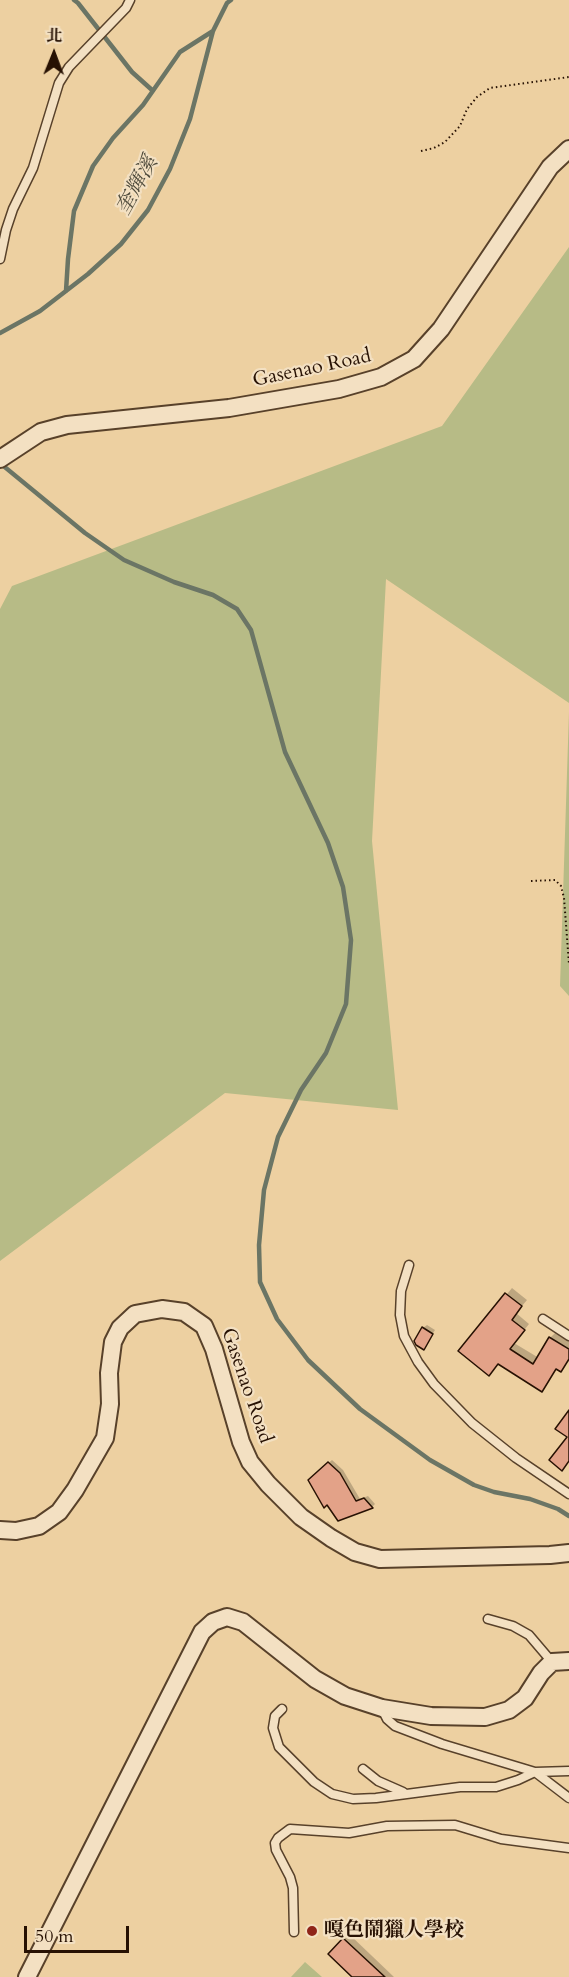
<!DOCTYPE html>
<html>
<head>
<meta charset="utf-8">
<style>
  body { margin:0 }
  #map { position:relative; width:569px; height:1977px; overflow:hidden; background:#edd0a1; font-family:Cardo,"Noto Serif TC",serif }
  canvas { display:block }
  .north { position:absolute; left:24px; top:24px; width:60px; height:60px; -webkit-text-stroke:4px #f3e0c2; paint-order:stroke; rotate:1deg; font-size:16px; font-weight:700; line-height:24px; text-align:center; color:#271103 }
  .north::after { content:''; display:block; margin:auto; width:21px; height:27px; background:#271103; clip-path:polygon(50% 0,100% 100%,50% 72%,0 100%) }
  .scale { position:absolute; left:24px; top:1926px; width:105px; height:27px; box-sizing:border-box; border:3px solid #271103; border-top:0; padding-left:8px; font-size:18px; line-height:21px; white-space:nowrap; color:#271103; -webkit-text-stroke:4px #f3e0c2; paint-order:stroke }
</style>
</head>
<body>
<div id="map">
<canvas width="569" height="1977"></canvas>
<div class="north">北</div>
<div class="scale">50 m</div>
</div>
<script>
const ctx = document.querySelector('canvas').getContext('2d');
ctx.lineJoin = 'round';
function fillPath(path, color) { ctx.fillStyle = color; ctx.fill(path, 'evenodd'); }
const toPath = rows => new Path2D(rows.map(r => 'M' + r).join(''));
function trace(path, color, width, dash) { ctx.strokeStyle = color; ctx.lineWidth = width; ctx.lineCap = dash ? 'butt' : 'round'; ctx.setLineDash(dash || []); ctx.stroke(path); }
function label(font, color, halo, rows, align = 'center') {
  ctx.font = font + ' Cardo,"Noto Serif TC",serif'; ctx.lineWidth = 4.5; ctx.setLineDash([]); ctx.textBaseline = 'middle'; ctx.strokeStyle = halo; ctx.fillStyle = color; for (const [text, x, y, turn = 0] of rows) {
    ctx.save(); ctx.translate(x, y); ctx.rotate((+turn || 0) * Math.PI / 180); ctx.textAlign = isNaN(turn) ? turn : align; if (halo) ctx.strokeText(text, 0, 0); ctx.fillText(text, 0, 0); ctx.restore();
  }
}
const green = toPath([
  [569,247,569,703,386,579,372,841,398,1110,225,1093,0,1261,0,609,12,586,442,426],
  [569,712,569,996,560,986],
  [305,1962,322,1977,291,1977]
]);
const shadow = toPath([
  [512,1288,527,1300,516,1313,529,1324,514,1343,539,1358,550,1338,556,1332,569,1340,569,1361,561,1370,557,1368,541,1390,498,1363,460,1351],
  [427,1325,435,1330,426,1345,423,1328],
  [332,1460,343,1470,360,1499,368,1496,375,1504,372,1507,339,1520,313,1477],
  [349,1934,394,1977,354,1977,330,1954]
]);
const stream = toPath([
  [74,0,78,3,132,72,152,90],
  [66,291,68,259,74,211,93,166,113,138,143,105,180,52,213,31],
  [0,333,40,311,88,274,121,244,148,210,170,169,190,119,213,31,227,3,231,0],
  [1,464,85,533,124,560,174,582,213,595,237,609,251,630,285,752,328,843,343,887,351,940,346,1004,326,1053,301,1090,278,1137,264,1190,259,1245,260,1282,277,1319,308,1360,360,1409,430,1460,474,1485,494,1492,530,1499,558,1509,569,1516]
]);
const building = toPath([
  [505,1293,522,1306,512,1320,525,1330,510,1349,533,1364,549,1337,569,1349,569,1359,561,1372,556,1369,542,1392,498,1364,489,1376,458,1351,505,1293],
  [422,1327,433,1334,424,1350,416,1345,414,1341,422,1327],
  [569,1410,569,1461,562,1471,549,1460,567,1437,555,1429,569,1410],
  [328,1462,340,1473,356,1501,364,1498,373,1508,338,1521,327,1505,324,1508,308,1480,328,1462],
  [343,1938,385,1977,352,1977,328,1954,343,1938]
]);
const path = toPath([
  [421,151,434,148,445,142,460,126,467,109,477,97,490,88,569,77],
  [531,881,555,880,561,886,564,898,569,964]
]);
const lane = toPath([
  [0,259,6,230,13,209,33,168,59,83,69,67,126,8,130,0],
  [409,1265,401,1291,400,1315,404,1336,418,1362,434,1384,472,1423,516,1458,569,1494],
  [543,1319,569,1336],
  [488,1619,513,1626,529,1635,552,1662],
  [282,1709,275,1716,273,1728,279,1747,314,1782,332,1794,353,1799,376,1798,460,1787,496,1787,518,1780,535,1772,569,1771],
  [382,1709,387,1719,395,1726,442,1744,535,1772,569,1798],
  [363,1769,378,1781,403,1792],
  [294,1932,293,1888,290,1877,276,1850,275,1843,278,1838,290,1829,349,1833,387,1826,455,1825,501,1839,569,1848]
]);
const street = toPath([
  [0,459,41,432,67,425,229,408,339,389,381,377,414,359,441,329,550,167,569,149],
  [0,1530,16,1531,39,1526,59,1512,75,1490,105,1438,110,1404,109,1373,113,1342,120,1328,135,1314,162,1309,184,1312,204,1326,214,1349,241,1442,250,1462,268,1484,301,1517,331,1538,355,1552,380,1559,550,1555,569,1553],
  [27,1977,202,1632,213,1622,227,1617,243,1622,315,1679,345,1696,382,1708,431,1716,485,1717,509,1710,525,1698,541,1673,552,1662,569,1661]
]);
const markers = [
  [312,1931,6,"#8f2418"]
];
const streetNames = [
  ["Gasenao Road",312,369,-12],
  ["Gasenao Road",246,1386,71]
];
const poiNames = [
  ["嘎色鬧獵人學校",324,1931]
];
const waterNames = [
  ["奎輝溪",138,186,-61]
];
fillPath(green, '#b7bb86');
fillPath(shadow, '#0003');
trace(stream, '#6b7565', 4.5);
fillPath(building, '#e3a288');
trace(building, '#271103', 1.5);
trace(lane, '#58412a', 11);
trace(street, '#58412a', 20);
trace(path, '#271103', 2, [1.5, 3]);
trace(lane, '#f3e0c2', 8);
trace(street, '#f3e0c2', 16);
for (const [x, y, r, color] of markers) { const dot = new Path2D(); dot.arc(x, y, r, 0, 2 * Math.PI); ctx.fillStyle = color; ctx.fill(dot); trace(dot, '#f3e0c2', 2); }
label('20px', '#271103', '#f3e0c2', streetNames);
label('bold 20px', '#271103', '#f3e0c2', poiNames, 'left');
label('italic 21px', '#4f4b3c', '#f3e0c2', waterNames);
</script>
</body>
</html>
